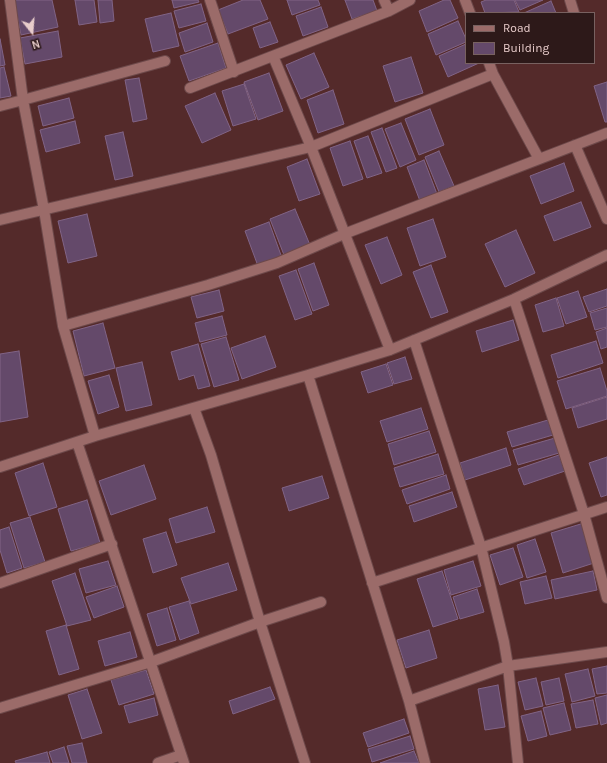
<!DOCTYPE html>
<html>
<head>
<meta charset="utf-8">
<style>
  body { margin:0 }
  #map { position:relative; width:607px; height:763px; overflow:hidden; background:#542a2a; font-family:Karla,sans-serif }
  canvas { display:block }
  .legend { position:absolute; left:465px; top:12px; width:130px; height:52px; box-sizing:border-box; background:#2d1919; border:1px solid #786160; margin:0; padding:5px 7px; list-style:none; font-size:12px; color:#e8cccb }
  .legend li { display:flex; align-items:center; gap:8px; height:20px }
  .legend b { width:20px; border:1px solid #786160 }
  .north { position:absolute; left:12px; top:12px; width:40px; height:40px; -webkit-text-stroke:3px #2d1919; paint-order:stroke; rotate:163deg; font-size:11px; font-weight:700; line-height:16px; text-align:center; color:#e8cccb }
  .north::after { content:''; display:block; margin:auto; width:14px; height:18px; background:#e8cccb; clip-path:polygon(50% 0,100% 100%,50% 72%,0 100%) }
</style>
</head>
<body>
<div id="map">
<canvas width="607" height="763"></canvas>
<ul class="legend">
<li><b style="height:5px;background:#9b6b69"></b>Road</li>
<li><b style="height:11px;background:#64496a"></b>Building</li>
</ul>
<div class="north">N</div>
</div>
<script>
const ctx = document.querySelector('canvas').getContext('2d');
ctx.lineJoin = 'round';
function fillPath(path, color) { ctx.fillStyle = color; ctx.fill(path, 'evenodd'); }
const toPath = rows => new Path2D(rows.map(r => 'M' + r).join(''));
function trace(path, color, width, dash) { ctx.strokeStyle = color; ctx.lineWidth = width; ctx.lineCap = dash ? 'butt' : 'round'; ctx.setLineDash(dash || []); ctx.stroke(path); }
const building = toPath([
  [14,0,52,0,58,27,21,35,14,0],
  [75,0,94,0,97,22,79,25,75,0],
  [98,0,112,0,114,21,100,23,98,0],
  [172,0,198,0,199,2,174,8,172,0],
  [243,0,260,0,268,19,228,34,218,10,243,0],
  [287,0,318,0,320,5,292,15,287,0],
  [345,0,373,0,377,11,352,19,345,0],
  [444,0,450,0,458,18,427,32,419,11,444,0],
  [486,0,514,0,519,12,485,13,481,2,486,0],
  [515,0,543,0,520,10,515,0],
  [551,1,556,13,524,13,551,1],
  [201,4,206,21,179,28,174,11,201,4],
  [321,7,328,27,303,36,296,16,321,7],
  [171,13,179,46,153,52,145,19,171,13],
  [458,21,466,39,466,42,436,55,428,34,458,21],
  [270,22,278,42,260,48,253,28,270,22],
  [207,23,213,42,185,52,179,33,207,23],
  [58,31,62,57,25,64,20,38,58,31],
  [0,39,5,65,0,66,0,39],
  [218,43,226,68,189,81,180,56,218,43],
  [466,44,466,63,479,63,448,77,439,56,466,44],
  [314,53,329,87,301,99,286,65,314,53],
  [411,57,423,93,395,102,383,66,411,57],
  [4,67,11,96,0,98,0,68,4,67],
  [269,73,283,111,258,120,244,82,269,73],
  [139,78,147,119,133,122,125,80,139,78],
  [607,82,607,122,605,122,594,86,607,82],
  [244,84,256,119,233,126,222,91,244,84],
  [333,90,344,124,318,133,307,100,333,90],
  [215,93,231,130,202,143,185,106,215,93],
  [69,98,74,118,43,126,38,106,69,98],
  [430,109,444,145,419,155,405,119,430,109],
  [75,121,80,143,46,152,40,130,75,121],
  [401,123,416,160,400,167,385,129,401,123],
  [382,128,397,168,386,172,371,132,382,128],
  [123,132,133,176,115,180,105,136,123,132],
  [368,136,382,173,367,178,354,141,368,136],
  [350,141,363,179,343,186,330,148,350,141],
  [439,151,454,186,439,192,425,157,439,151],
  [307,159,320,194,299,201,287,167,307,159],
  [424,160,437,194,420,201,407,167,424,160],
  [564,163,574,191,541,204,530,176,564,163],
  [581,202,591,227,554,241,544,216,581,202],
  [295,209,310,245,284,255,270,219,295,209],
  [87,214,97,256,68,263,58,221,87,214],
  [433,219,446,257,420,266,407,228,433,219],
  [269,222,282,258,258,266,245,231,269,222],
  [516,230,535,273,505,287,485,244,516,230],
  [387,237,402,275,381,284,365,245,387,237],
  [314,263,329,305,313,311,298,269,314,263],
  [431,265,448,312,431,318,413,272,431,265],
  [296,270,312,314,295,320,279,276,296,270],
  [607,289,607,306,589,312,583,297,607,289],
  [219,290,224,311,197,318,191,297,219,290],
  [578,291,587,317,566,324,557,298,578,291],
  [556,298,564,326,543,332,535,305,556,298],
  [607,308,607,327,595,330,590,313,607,308],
  [222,316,227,335,200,342,195,323,222,316],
  [513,320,519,340,482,352,476,331,513,320],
  [103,323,115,368,84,376,73,331,103,323],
  [607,328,607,347,601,349,596,332,607,328],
  [265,336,276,367,242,379,231,348,265,336],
  [226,337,239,380,214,387,201,344,226,337],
  [596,341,603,363,558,378,551,355,596,341],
  [198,344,210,386,198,389,194,375,179,380,171,352,198,344],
  [19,351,28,417,0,422,0,354,19,351],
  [405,357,412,379,394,384,387,363,405,357],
  [142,362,152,405,126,411,116,368,142,362],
  [386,364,393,385,368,393,361,372,386,364],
  [600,368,607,391,607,396,566,409,557,381,600,368],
  [109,375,119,407,98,414,88,381,109,375],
  [607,397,607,419,578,428,572,408,607,397],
  [421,408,428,429,387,442,380,421,421,408],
  [548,420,553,435,512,447,507,432,548,420],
  [429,431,436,452,394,465,388,444,429,431],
  [555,438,559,453,518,465,513,450,555,438],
  [506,448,511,465,465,480,460,463,506,448],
  [438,454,444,474,400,487,394,468,438,454],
  [559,455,565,471,524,485,518,469,559,455],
  [607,457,607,495,601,497,589,463,607,457],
  [43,463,57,507,29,516,15,473,43,463],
  [144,465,156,499,111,515,99,481,144,465],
  [446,475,450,489,407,504,402,490,446,475],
  [322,476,329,498,289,511,282,488,322,476],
  [452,492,457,507,414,522,409,506,452,492],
  [87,500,100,543,71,551,58,509,87,500],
  [207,507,215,532,176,543,169,519,207,507],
  [30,517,45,562,24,568,10,523,30,517],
  [584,523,597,562,563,573,551,533,584,523],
  [9,527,22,568,7,573,0,550,0,530,9,527],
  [166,532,177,565,153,573,143,539,166,532],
  [535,539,546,572,527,578,517,545,535,539],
  [513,548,523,577,500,585,490,555,513,548],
  [108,561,116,585,86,593,79,569,108,561],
  [473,561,481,586,451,595,444,570,473,561],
  [228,563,237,590,191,604,181,578,228,563],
  [442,571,458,619,433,627,417,579,442,571],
  [593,571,597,590,555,599,551,580,593,571],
  [75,573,91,620,67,626,52,581,75,573],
  [546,576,552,598,525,604,520,582,546,576],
  [117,586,124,607,94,618,86,597,117,586],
  [477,589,484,612,460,619,453,597,477,589],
  [189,601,199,633,180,640,169,607,189,601],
  [167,608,176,640,157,646,147,614,167,608],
  [66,625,79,669,59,675,46,631,66,625],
  [429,630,437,658,406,668,397,640,429,630],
  [130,632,137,657,105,666,98,641,130,632],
  [607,666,607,693,597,694,592,669,607,666],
  [588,669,595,696,572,702,565,674,588,669],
  [146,670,154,694,119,705,111,680,146,670],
  [536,678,543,706,525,710,518,682,536,678],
  [559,678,564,701,546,705,541,682,559,678],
  [498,685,505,727,485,730,478,689,498,685],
  [270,687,275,699,233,714,229,701,270,687],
  [87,689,102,733,82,739,68,695,87,689],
  [607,695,607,723,601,725,595,698,607,695],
  [154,698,158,715,129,723,124,706,154,698],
  [593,700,598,724,576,728,571,704,593,700],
  [564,703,571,730,550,735,543,708,564,703],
  [541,711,547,736,528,741,521,716,541,711],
  [404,719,409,733,368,747,363,733,404,719],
  [410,736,414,749,372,762,368,749,410,736],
  [82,743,87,763,72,763,67,746,82,743],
  [64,747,69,763,53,763,49,752,64,747],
  [414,751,419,763,380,763,414,751],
  [47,752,50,763,16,763,15,761,47,752]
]);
const minor = toPath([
  [10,0,23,100,44,210,63,326,95,436],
  [210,0,234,72],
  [384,0,389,11],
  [465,0,470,13],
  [570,0,574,13],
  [273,56,311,147,390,350],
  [493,74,539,159],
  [190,88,389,11,410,0],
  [0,106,23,100,165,61],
  [575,145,607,219],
  [0,220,311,147,493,74,489,63],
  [514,299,584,514,607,598],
  [63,326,208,285,277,263,344,234,607,133],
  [414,340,481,547,504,642,508,666,518,763],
  [308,375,409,701,425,763],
  [194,408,211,455,260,622,305,763],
  [77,442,184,763],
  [0,467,95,436,308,375,390,350,514,299,607,255],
  [0,583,112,544],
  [372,583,607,507],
  [409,701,508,666,607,652],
  [0,708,151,662,260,622,321,602],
  [158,763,181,755]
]);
fillPath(building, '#64496a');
trace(building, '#816486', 1);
trace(minor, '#6d494a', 12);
trace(minor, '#9b6b69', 10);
</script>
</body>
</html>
